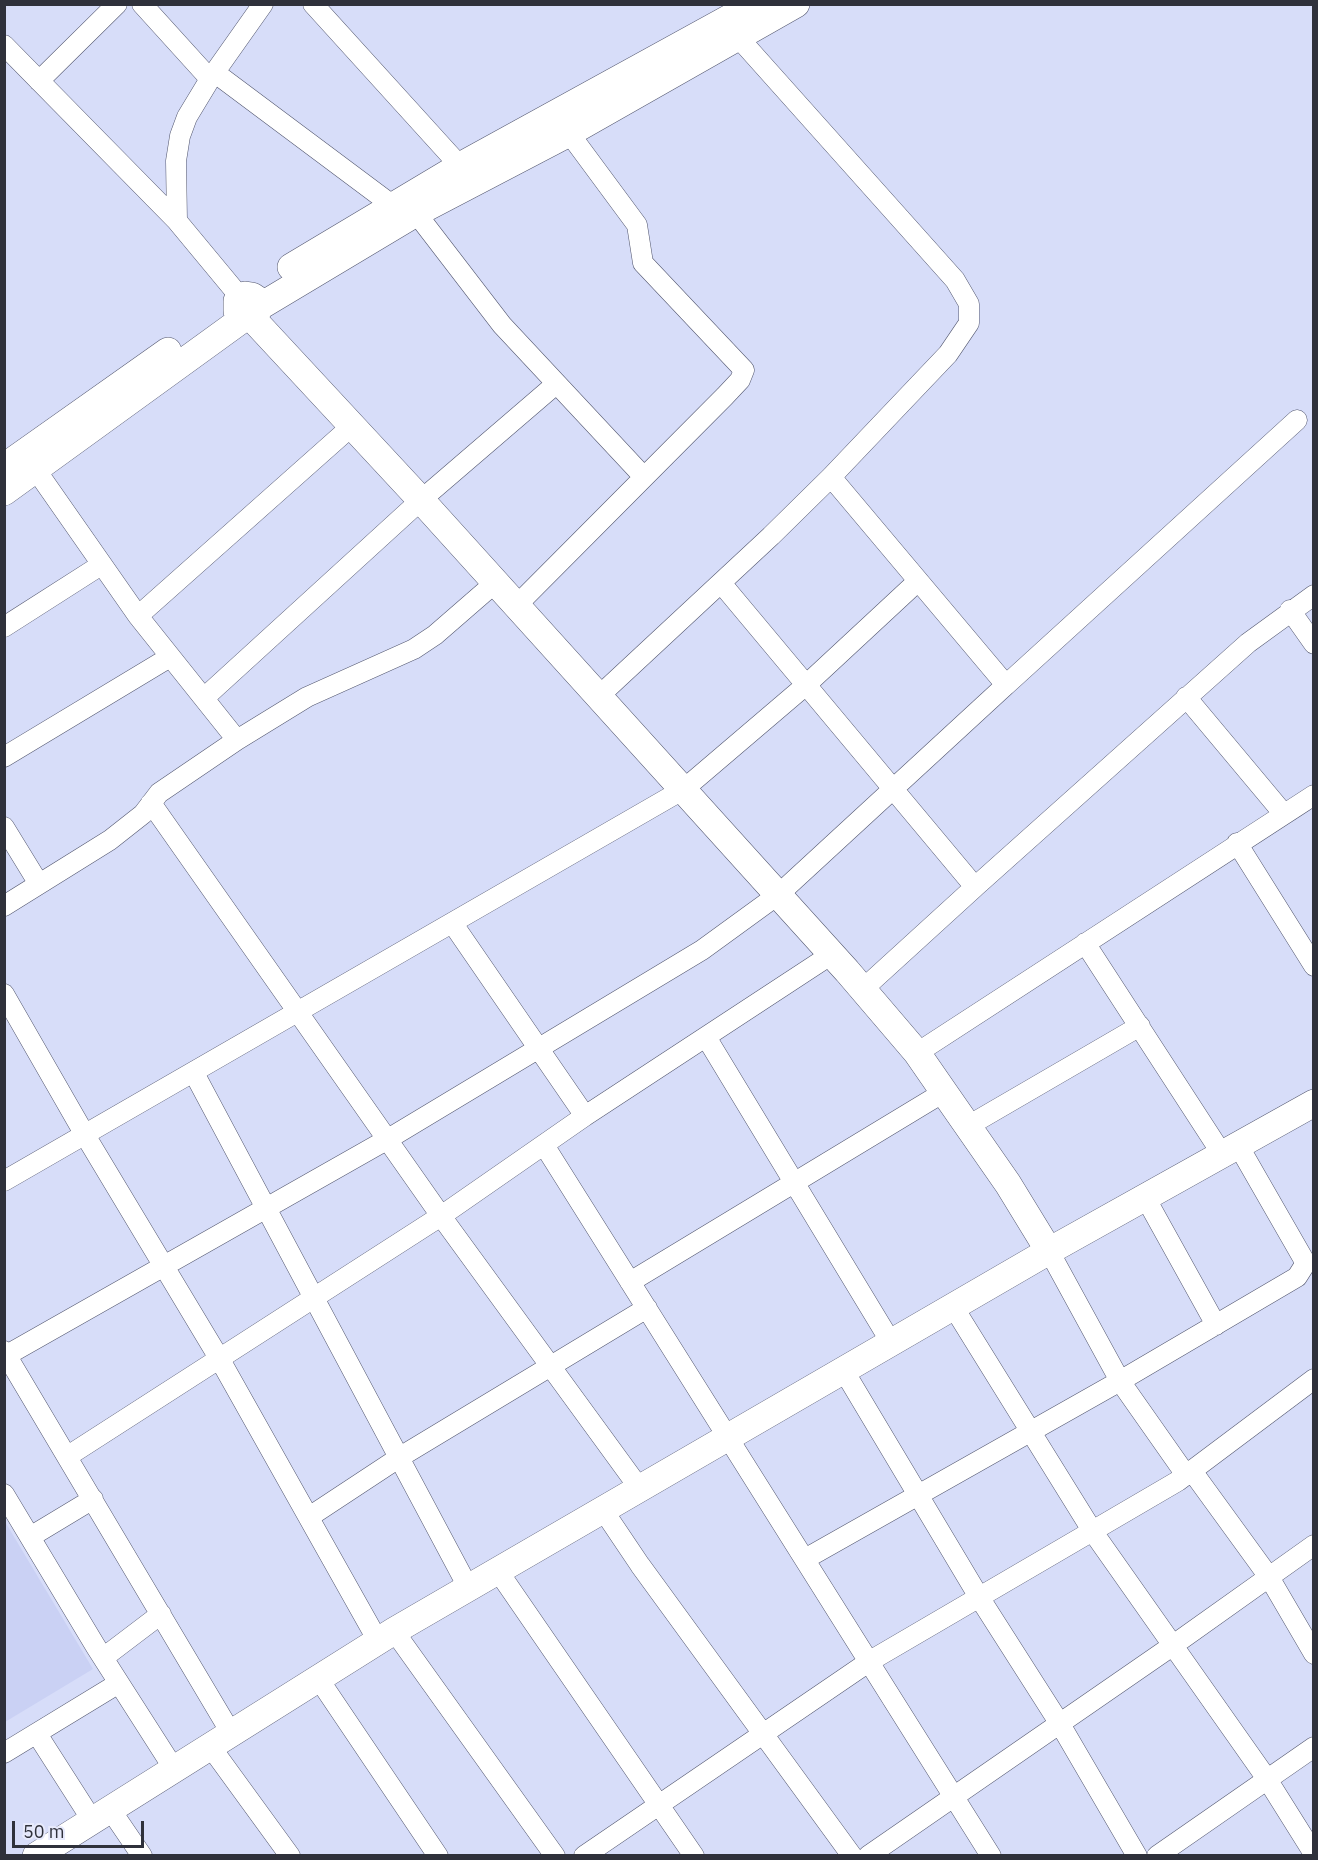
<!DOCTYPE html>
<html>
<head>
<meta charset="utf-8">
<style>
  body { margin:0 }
  #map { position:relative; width:1318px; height:1860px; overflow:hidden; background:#d7ddf9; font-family:"IBM Plex Sans",sans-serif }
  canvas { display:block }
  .frame { position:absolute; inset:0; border:6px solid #2f313b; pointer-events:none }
  .scale { position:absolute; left:12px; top:1821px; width:132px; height:27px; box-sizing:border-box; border:3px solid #2f313b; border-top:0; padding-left:8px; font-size:18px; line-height:21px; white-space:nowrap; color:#2f313b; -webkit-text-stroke:4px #e7eafc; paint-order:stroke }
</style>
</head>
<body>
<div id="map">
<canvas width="1318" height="1860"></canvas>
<div class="frame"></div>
<div class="scale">50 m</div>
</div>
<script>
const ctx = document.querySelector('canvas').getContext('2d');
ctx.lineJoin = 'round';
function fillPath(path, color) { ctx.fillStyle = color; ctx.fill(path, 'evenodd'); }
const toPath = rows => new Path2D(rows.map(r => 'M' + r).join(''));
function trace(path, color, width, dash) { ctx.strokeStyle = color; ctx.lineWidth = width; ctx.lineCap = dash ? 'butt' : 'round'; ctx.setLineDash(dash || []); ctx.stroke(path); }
const built = toPath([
  [4,1520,93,1669,5,1722,4,1722]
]);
const street = toPath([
  [142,4,210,79],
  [313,4,460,166],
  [4,45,177,221],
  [214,72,392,205],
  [39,81,117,4],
  [416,213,502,325,643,476],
  [240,297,177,221,176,161,180,136,187,117,210,79,263,4],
  [36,470,138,616,237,740],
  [721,583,975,887,862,990],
  [517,605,725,396,740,380,744,370,643,263,637,225,569,133],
  [1290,610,1314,644],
  [138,616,353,425],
  [4,627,101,565],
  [1006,685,1297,420],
  [599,696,771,536,831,477,948,354,969,323,969,304,955,280,737,36],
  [1186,697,1283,813],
  [204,698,421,500,556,384],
  [4,757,170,657],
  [151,803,441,1216,640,1489],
  [4,827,39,884],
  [1237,843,1314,966],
  [975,887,1248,643,1314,595],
  [4,906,110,840,143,814,159,793,237,740,307,697,414,649,435,635,496,582],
  [453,924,585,1116],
  [1085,943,1222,1154],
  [4,994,85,1135,219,1358,378,1641],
  [706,1037,892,1344],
  [917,1053,1314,795],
  [194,1073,468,1587],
  [968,1126,1140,1026],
  [544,1145,991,1856],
  [4,1181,684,789,806,685,918,581],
  [1145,1197,1216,1325],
  [1049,1251,1120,1381,1186,1475],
  [630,1282,944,1092],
  [954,1308,1093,1532,1267,1779,1314,1854],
  [4,1351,231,1733],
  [7,1355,388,1139,702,950,779,894,1006,685,831,477],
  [844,1371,979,1597,1060,1724,1137,1856],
  [68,1456,441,1216,585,1116,832,954],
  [1192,1471,1269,1577,1314,1654],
  [4,1494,96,1647,174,1769],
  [603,1510,640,1565,852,1856],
  [309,1517,400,1457,647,1308],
  [30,1537,93,1499],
  [805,1559,1120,1381,1297,1277,1304,1266,1304,1260,1238,1145],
  [498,1571,694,1856],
  [394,1631,555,1856],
  [103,1658,161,1614],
  [318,1678,438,1856],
  [37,1734,92,1820],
  [210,1746,290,1856],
  [4,1753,119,1683],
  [110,1809,142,1856],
  [584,1856,870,1661,1178,1481,1314,1379],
  [868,1856,1172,1646,1314,1545],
  [1157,1856,1314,1747]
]);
const secondary = toPath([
  [291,267,460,166,755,4],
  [259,307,416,213,569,133,796,4],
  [251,317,421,500,847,971,917,1053,944,1092,1008,1184,1049,1251],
  [4,467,168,351],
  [4,492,244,318,257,313,258,300,252,296,245,295,237,301,237,311,244,318],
  [36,1856,394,1631,1049,1251,1314,1103]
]);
fillPath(built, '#cad1f4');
trace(street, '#53576f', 21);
trace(secondary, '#53576f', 28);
trace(street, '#fff', 20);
trace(secondary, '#fff', 27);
</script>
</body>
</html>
